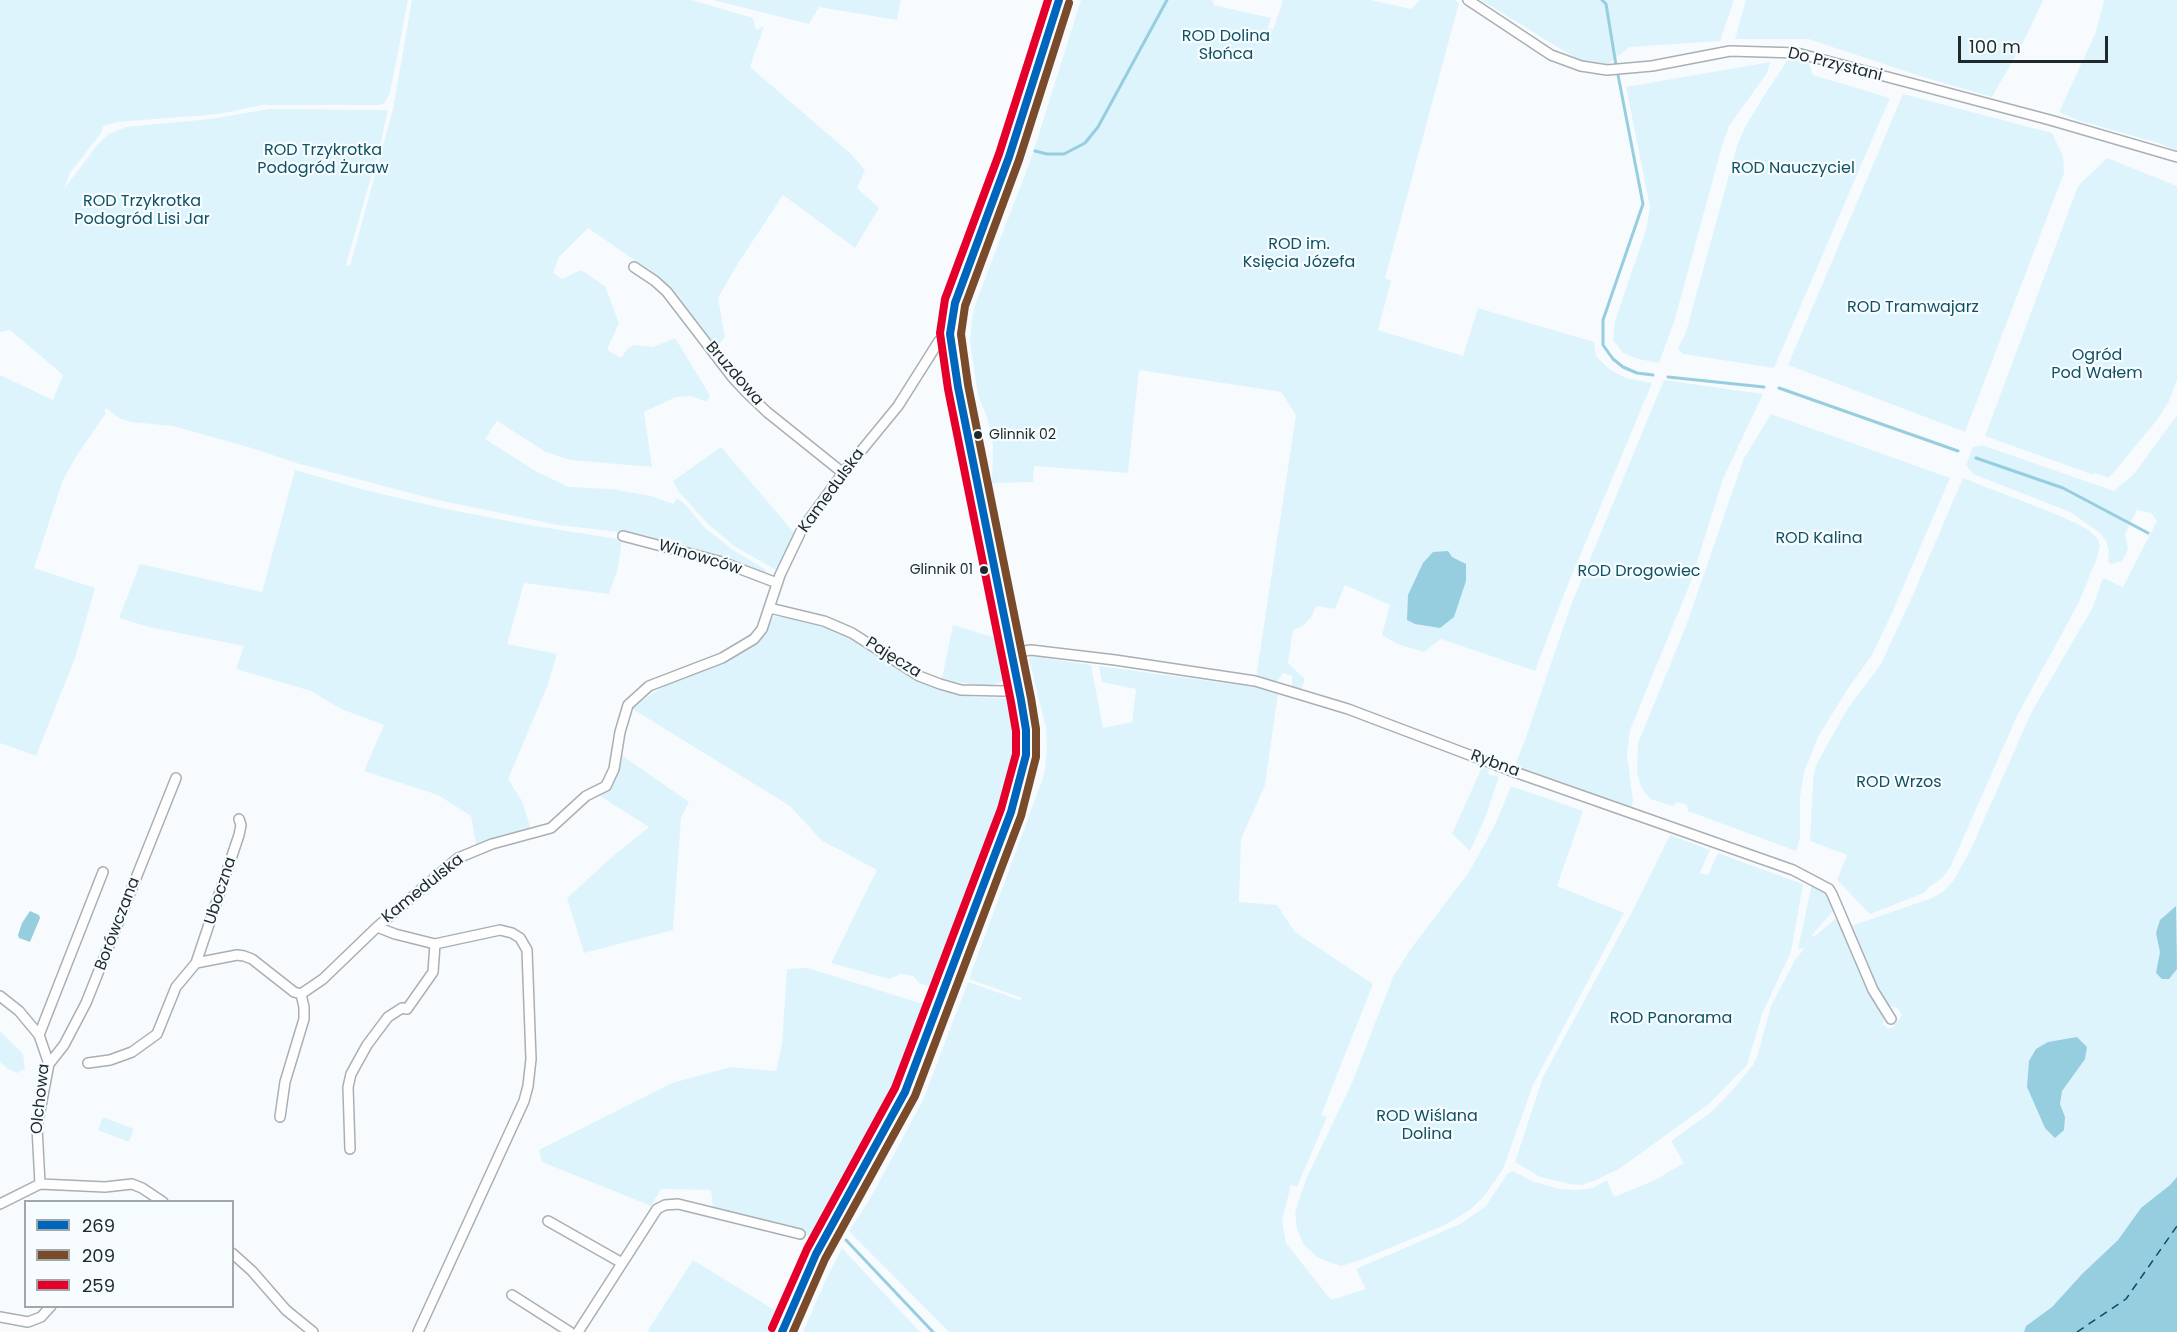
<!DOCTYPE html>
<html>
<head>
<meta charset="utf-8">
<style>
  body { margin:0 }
  #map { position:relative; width:2177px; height:1332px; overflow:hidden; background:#f8fbfd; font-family:Poppins,sans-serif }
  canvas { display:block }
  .legend { position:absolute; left:24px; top:1200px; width:210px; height:108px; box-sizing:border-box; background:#f7fcfe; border:2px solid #a1a8aa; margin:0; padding:8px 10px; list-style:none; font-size:18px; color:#202a2d }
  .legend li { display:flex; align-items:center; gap:12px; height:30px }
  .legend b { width:30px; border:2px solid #a1a8aa }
  .scale { position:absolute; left:1958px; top:36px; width:150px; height:27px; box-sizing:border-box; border:3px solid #202a2d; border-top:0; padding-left:8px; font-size:18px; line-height:21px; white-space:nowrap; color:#202a2d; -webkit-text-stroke:4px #f7fcfe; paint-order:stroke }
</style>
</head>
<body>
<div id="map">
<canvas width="2177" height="1332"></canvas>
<ul class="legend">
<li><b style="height:8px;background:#0065bd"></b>269</li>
<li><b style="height:8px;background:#7a4b2a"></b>209</li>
<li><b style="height:8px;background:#e4002b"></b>259</li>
</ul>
<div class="scale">100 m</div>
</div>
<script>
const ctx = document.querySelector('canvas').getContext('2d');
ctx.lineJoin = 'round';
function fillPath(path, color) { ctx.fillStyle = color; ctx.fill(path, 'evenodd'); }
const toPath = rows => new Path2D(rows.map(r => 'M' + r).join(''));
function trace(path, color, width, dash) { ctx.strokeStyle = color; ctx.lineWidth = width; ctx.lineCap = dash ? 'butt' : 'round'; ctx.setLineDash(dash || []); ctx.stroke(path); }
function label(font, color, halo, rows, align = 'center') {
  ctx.font = font + ' Poppins,sans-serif'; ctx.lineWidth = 4.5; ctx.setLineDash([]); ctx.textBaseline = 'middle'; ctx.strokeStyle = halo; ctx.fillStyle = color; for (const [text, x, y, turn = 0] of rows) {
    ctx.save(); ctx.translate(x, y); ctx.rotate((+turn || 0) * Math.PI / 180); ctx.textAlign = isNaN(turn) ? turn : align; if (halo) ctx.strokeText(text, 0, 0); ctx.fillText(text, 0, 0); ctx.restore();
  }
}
const green = toPath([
  [0,0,408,0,390,93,384,104,377,105,262,105,219,114,117,122,103,126,101,133,70,173,64,189,98,144,109,134,126,127,210,119,270,109,388,110,380,146,346,265,350,266,393,109,412,0,692,0,753,18,756,30,764,26,750,67,850,153,865,170,857,188,879,208,855,248,783,195,737,265,718,298,725,337,715,349,662,279,588,228,559,257,553,273,562,279,581,270,605,286,619,323,607,350,621,358,627,349,634,345,653,347,675,338,710,395,707,402,691,396,676,397,644,412,652,467,570,460,546,452,497,421,485,439,537,472,569,487,612,489,651,496,673,504,677,498,685,504,704,527,733,550,766,570,765,573,708,554,627,533,558,525,433,499,296,463,255,449,173,426,131,422,119,418,106,408,104,411,106,413,75,458,63,480,34,568,95,588,75,658,36,756,0,743,0,375,53,400,63,375,10,330,0,332],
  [713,0,901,0,897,20,819,7,809,24],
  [1081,0,1212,0,1214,5,1271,18,1268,28,1273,30,1283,0,1371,0,1411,9,1420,0,1455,0,1459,3,1385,278,1391,281,1378,330,1463,356,1478,308,1594,342,1596,356,1609,369,1626,378,1652,383,1566,589,1535,671,1441,639,1424,652,1397,644,1382,635,1390,605,1345,585,1335,609,1316,606,1312,616,1303,626,1293,630,1288,663,1305,679,1301,689,1292,686,1292,676,1283,673,1277,682,1258,677,1257,671,1296,415,1281,392,1139,370,1128,473,1034,466,1033,482,992,483,993,446,987,417,978,395,970,342,972,320,975,305,1032,156],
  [1481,0,1734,0,1720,41,1630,47,1608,64,1580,61],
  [1746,0,2043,0,2024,41,1992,97,1923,77,1808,39,1735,39],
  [2104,0,2177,0,2177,151,2158,143,2077,120,2059,112,2096,32],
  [1795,58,1808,61,1813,75,1890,98,1774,368,1683,354,1678,349,1686,332,1737,146,1745,127,1765,94,1787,61],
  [1770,62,1767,73,1729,126,1722,146,1675,319,1659,363,1638,359,1623,353,1613,340,1615,321,1646,230,1650,207,1626,87],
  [1903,94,2052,133,2063,156,2064,173,1965,432,1788,365],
  [2107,158,2177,186,2177,380,2168,403,2157,420,2109,478,2095,473,2094,475,1985,436,2078,186],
  [1664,380,1763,394,1723,479,1690,584,1630,730,1627,754,1633,801,1632,806,1622,807,1520,770,1516,762,1525,740,1571,605],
  [1771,414,1950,478,1892,613,1872,655,1847,690,1818,737,1804,772,1800,797,1800,838,1796,851,1688,811,1687,805,1682,803,1678,802,1672,806,1650,799,1641,787,1637,773,1638,743,1686,626,1744,458],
  [2177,415,2177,1177,2170,1185,2154,1198,2118,1240,2082,1274,2052,1307,2027,1325,2026,1332,949,1332,849,1231,870,1199,923,1100,968,982,1020,1000,1022,998,969,979,1044,775,1047,751,1046,728,1029,659,1031,656,1091,665,1103,728,1132,722,1136,689,1102,682,1099,666,1254,687,1278,694,1265,785,1241,839,1239,902,1277,905,1295,932,1373,984,1321,1115,1327,1117,1297,1187,1291,1185,1282,1220,1286,1243,1331,1300,1366,1289,1356,1269,1460,1224,1485,1207,1508,1173,1513,1171,1532,1181,1559,1189,1578,1190,1593,1188,1607,1180,1614,1197,1655,1180,1684,1163,1671,1141,1711,1112,1730,1093,1753,1065,1757,1057,1771,1006,1795,960,1805,948,1798,949,1812,884,1823,890,1830,897,1835,909,1812,935,1814,937,1835,919,1842,922,1884,1021,1883,1024,1887,1028,1892,1028,1902,1015,1897,1008,1887,1005,1881,997,1851,926,1932,898,1944,891,1953,881,1970,851,2032,711,2092,609,2103,578,2123,587,2157,521,2151,513,2137,510,2125,534,2128,549,2122,561,2111,564,2108,561,2109,551,2106,541,2100,533,2070,512,1973,474,1966,465,1973,447,1982,445,2114,491,2134,474],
  [721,447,796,535,776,570,734,546,708,524,679,492,673,481],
  [295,470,365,490,446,509,529,525,618,539,622,541,618,568,609,594,524,583,507,644,557,654,547,687,508,779,522,801,530,826,527,833,476,845,471,816,438,795,364,771,384,725,341,709,311,691,236,669,244,646,149,627,119,618,140,564,262,592],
  [1963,478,2063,517,2089,530,2098,539,2100,546,2097,558,2079,602,2017,716,1951,866,1943,877,1929,887,1924,893,1870,914,1837,880,1847,855,1810,841,1813,779,1816,765,1848,708,1881,664,1912,597],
  [774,616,814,621,847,636,939,690,972,697,1008,698,1016,704,1019,740,1009,788,978,878,936,988,920,984,913,976,901,974,889,979,831,963,877,870,821,840,790,806,631,708,672,681,731,657,761,638],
  [953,625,996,638,1005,680,990,686,955,682,942,678],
  [620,754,689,802,681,818,673,930,584,953,567,898,613,856,649,827,600,796,613,784,617,774],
  [1482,767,1489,770,1488,774,1499,777,1485,818,1470,851,1452,834],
  [1511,786,1583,811,1557,886,1624,913,1533,1085,1503,1169,1485,1195,1470,1210,1445,1225,1358,1261,1341,1266,1329,1262,1317,1257,1304,1245,1297,1229,1295,1212,1306,1179,1352,1083,1393,977,1410,950,1469,872,1495,825],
  [1670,835,1710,850,1700,873,1708,875,1718,853,1803,884,1791,952,1762,1014,1747,1065,1709,1104,1619,1169,1596,1180,1582,1185,1570,1184,1540,1177,1515,1162,1543,1077,1632,912],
  [808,968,926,1005,903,1070,887,1106,812,1236,713,1208,711,1190,661,1189,651,1206,542,1162,539,1150,672,1083,731,1067,776,1071,782,1044,787,969],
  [0,1031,23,1054,25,1069,17,1073,8,1069,0,1062],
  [103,1117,134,1129,129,1142,98,1130],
  [830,1240,833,1245,805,1301,792,1332,788,1332],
  [842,1248,920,1332,803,1332,824,1284],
  [693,1260,781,1314,775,1332,647,1332]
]);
const water = toPath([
  [1448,551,1452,557,1466,564,1466,581,1454,617,1440,628,1415,624,1407,620,1408,595,1423,563,1433,552],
  [2176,906,2177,969,2169,979,2162,979,2156,973,2160,952,2156,933,2160,920],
  [30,911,39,915,40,918,30,942,19,938,18,935,22,923],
  [2077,1037,2087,1047,2085,1059,2062,1091,2060,1104,2065,1117,2064,1130,2055,1138,2045,1128,2027,1087,2029,1061,2036,1049,2048,1042],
  [2177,1177,2177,1332,2024,1332,2026,1326,2052,1307,2082,1274,2118,1240,2141,1208,2170,1185]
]);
const stream = toPath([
  [1602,0,1606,4,1616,65],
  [1618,75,1643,204,1603,320,1603,345,1613,359,1623,367,1637,373,1653,375],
  [1035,151,1047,154,1064,154,1085,143,1098,127,1167,0],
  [1668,377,1764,387],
  [1779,388,1958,451],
  [1976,458,2063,488,2148,533],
  [1002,654,1006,672],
  [1015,708,1018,734,1015,769],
  [935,990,1009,796],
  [837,1233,846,1221,915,1094,995,884,1031,786,1036,758,1037,728,1034,712],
  [846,1240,933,1332],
  [814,1242,888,1108,905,1071,929,1008]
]);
const ferry = toPath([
  [2077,1332,2126,1299,2177,1226]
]);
const street = toPath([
  [1468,0,1551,55,1581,66,1607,70,1652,66,1730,51,1797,53,2050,120,2177,157],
  [634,267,655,281,667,292,733,378,746,392,767,412,843,473],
  [623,536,722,562,777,583],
  [770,608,824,621,852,633,919,676,940,684,961,690,1003,691,1019,689],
  [1011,653,1031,650,1115,660,1255,681,1348,709,1509,770,1793,870,1829,889,1832,894,1873,990,1891,1019],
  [377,927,395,934,435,944,500,930,512,933,520,938,527,950,531,1059,528,1086,524,1101,418,1332],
  [196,963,239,835,241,825,239,819],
  [0,996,19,1011,39,1035,49,1064,37,1127,40,1184],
  [39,1035,103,872],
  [88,1063,110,1060,132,1052,157,1034,176,987,196,963,237,955,244,956,252,959,294,992,301,994,323,979,377,927,458,858,492,844,551,828,586,796,606,786,614,769,620,732,628,705,649,686,722,658,754,639,762,629,780,575,802,529,843,473,898,406,939,341,950,334],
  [49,1064,64,1045,86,1003,176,778],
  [280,1117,285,1082,304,1019,304,1007,301,994],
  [350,1149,348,1087,351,1074,367,1045,388,1017,402,1008,407,1009,433,972,435,944],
  [0,1204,40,1184,105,1187,132,1184,142,1188,163,1202],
  [548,1221,622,1263],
  [232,1253,252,1271,286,1310,313,1332],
  [512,1295,570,1332],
  [0,1317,28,1322,41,1317,51,1306],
  [578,1332,657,1209,665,1205,678,1204,800,1234]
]);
const secondary = toPath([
  [782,1332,816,1254,905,1092,1011,812,1026,755,1026,730,1021,700,958,387,950,334,955,303,1009,157,1059,0]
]);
const bus1 = toPath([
  [782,1332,816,1254,905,1092,1011,812,1026,755,1026,730,1021,700,958,387,950,334,955,303,1009,157,1059,0]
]);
const bus2 = toPath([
  [793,1332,825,1259,915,1096,1021,816,1036,757,1036,729,1031,698,968,385,961,334,965,306,1019,160,1069,3]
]);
const bus3 = toPath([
  [772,1328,807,1249,895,1088,1001,809,1016,754,1016,731,1011,702,948,389,940,333,945,299,999,154,1048,0]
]);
const markers = [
  [978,435,5,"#202a2d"],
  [984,570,5,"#202a2d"]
];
const busNames = [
  ["Glinnik 02",989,435],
  ["Glinnik 01",973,570,"right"]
];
const parkNames = [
  ["ROD Dolina",1226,37],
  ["Słońca",1226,55],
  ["ROD Trzykrotka",323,151],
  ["Podogród Żuraw",323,169],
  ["ROD Nauczyciel",1793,169],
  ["ROD Trzykrotka",142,202],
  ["Podogród Lisi Jar",142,220],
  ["ROD im.",1299,245],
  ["Księcia Józefa",1299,263],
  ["ROD Tramwajarz",1913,308],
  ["Ogród",2097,356],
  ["Pod Wałem",2097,374],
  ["ROD Kalina",1819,539],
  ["ROD Drogowiec",1639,572],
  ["ROD Wrzos",1899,783],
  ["ROD Panorama",1671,1019],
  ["ROD Wiślana",1427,1117],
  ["Dolina",1427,1135]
];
const streetNames = [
  ["Do Przystani",1835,65,14],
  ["Bruzdowa",734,374,49],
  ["Kamedulska",832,491,-54],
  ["Winowców",700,558,17],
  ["Pajęcza",893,658,32],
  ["Rybna",1495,764,20],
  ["Kamedulska",423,889,-39],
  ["Uboczna",221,891,-72],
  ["Borówczana",118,924,-69],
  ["Olchowa",41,1099,-84]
];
fillPath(green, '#ddf4fc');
fillPath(water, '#96cee0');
trace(stream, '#96cee0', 3);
trace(ferry, '#064e60', 1.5, [8, 6]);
trace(street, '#a9afb2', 12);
trace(secondary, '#a9afb2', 16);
trace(street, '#fefeff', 9);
trace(secondary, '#fefeff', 14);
trace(bus1, '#0065bd', 8);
trace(bus2, '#7a4b2a', 8);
trace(bus3, '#e4002b', 8);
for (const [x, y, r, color] of markers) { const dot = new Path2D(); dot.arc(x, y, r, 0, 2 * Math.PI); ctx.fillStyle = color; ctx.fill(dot); trace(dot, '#f7fcfe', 2); }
label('14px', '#202a2d', '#f7fcfe', busNames, 'left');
label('16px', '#0e5264', '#f7fcfe', parkNames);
label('16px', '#202a2d', '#f7fcfe', streetNames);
</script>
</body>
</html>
